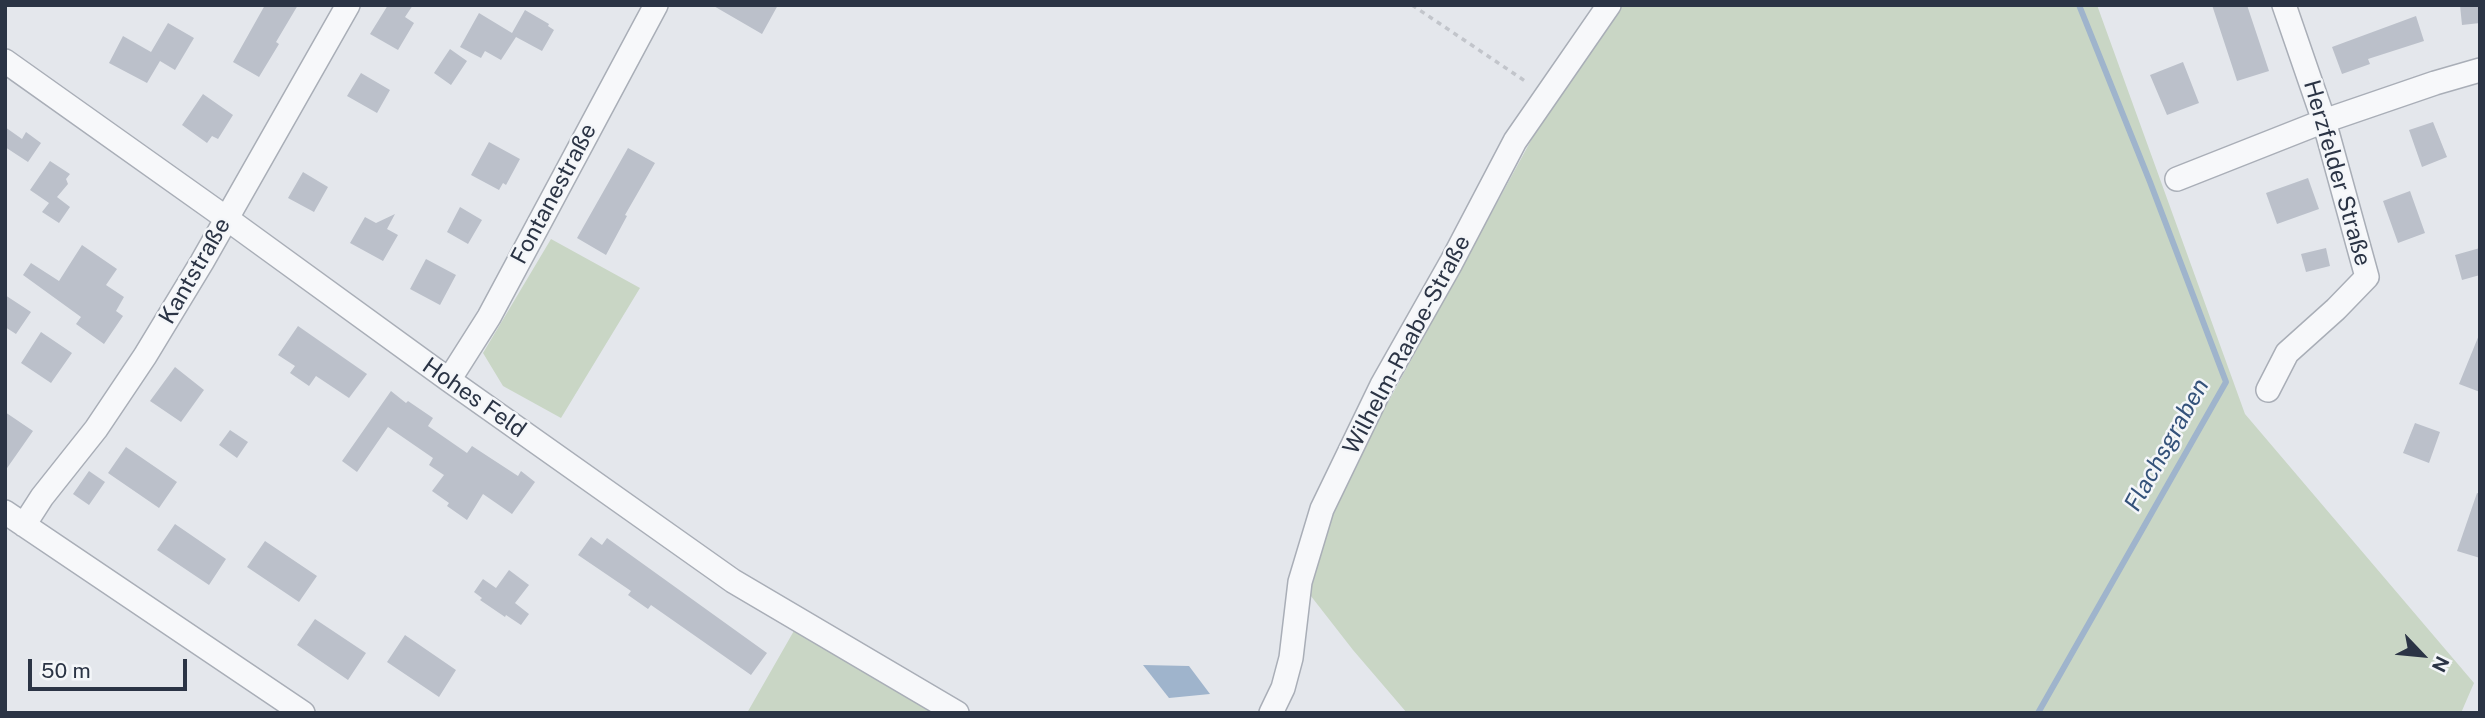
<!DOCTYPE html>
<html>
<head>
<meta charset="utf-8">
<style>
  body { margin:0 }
  #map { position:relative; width:2485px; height:718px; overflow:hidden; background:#e4e7ec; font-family:"Public Sans",sans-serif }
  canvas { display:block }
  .frame { position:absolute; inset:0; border:7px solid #2b3445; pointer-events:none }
  .north { position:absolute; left:2387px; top:620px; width:70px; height:70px; -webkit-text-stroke:5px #f4f6f9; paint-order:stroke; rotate:116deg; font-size:19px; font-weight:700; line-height:28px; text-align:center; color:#2b3445 }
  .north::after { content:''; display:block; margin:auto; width:24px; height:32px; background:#2b3445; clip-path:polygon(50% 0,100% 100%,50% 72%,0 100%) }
  .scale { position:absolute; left:28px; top:659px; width:159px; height:32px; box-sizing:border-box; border:4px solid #2b3445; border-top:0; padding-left:9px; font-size:21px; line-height:24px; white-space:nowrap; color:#2b3445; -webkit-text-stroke:5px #f4f6f9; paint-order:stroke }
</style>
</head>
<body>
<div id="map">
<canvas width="2485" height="718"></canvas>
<div class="frame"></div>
<div class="north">N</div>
<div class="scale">50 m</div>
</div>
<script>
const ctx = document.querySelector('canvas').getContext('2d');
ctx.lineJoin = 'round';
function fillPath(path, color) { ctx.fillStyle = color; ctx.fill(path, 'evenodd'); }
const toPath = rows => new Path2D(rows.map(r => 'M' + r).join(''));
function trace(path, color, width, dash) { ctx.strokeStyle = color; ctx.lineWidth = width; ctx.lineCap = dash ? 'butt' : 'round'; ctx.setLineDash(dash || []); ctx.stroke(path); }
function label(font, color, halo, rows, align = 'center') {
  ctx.font = font + ' "Public Sans",sans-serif'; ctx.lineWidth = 5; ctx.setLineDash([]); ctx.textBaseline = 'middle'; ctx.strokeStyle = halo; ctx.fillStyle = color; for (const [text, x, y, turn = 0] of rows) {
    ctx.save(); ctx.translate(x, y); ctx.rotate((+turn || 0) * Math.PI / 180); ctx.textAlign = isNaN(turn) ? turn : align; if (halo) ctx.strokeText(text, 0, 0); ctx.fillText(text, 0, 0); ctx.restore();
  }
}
const green = toPath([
  [1605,5,2097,5,2245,414,2474,683,2461,713,1407,713,1353,650,1307,591,1328,512],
  [551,239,640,288,561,418,503,386,483,353],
  [795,629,936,713,747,713]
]);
const water = toPath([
  [1143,665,1189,666,1210,694,1169,698]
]);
const stream = toPath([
  [2038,713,2226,382,2150,182,2079,5]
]);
const building = toPath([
  [265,5,298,5,276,42,279,44,259,77,233,62],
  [388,5,413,5,405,17,414,23,398,50,370,34],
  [712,5,778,5,762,34],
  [2212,5,2247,5,2269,71,2237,81],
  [2460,5,2480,5,2480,23,2462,25],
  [525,10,549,24,548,26,554,30,542,51,516,37,501,60,485,51,481,58,460,47,479,13,512,33],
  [2416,16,2424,41,2368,59,2370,64,2342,74,2332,47],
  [168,23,194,38,175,70,160,61,147,83,109,63,123,36,151,52],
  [450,49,467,61,451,85,434,73],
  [2183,62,2199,103,2167,115,2150,75],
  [361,73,390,90,377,113,347,96],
  [203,94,233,115,218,139,212,136,207,143,182,125],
  [2433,122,2447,157,2422,167,2409,130],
  [5,127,22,139,26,132,41,143,28,162,5,147],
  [489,142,520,159,506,185,503,183,499,190,471,175],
  [628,148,655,163,625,215,627,216,606,255,577,238],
  [50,161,70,174,66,179,68,184,57,197,70,207,59,223,42,212,49,203,30,190],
  [303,172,328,187,314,212,288,198],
  [2308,178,2319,209,2277,224,2266,193],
  [2410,191,2425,233,2398,243,2383,201],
  [460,207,482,220,468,244,447,232],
  [395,214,387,229,398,235,383,261,350,243,365,217,376,223],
  [82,245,117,269,106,285,124,297,116,311,123,316,104,344,76,324,81,317,23,275,31,263,59,281],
  [2326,248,2330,266,2306,272,2301,254],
  [2480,248,2480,275,2462,280,2455,255],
  [426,259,456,275,440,305,410,289],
  [5,295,31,312,16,334,5,327],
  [298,326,367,374,349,398,316,376,309,386,290,373,295,366,278,355],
  [41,332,72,353,51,383,21,363],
  [2479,335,2480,335,2480,392,2459,384],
  [175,367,204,390,181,422,150,401],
  [391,391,406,403,408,401,433,418,428,426,467,453,472,446,518,476,521,471,535,482,512,514,483,494,467,520,447,506,449,503,432,491,444,475,429,465,433,458,388,427,357,472,342,461],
  [5,412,33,431,5,471],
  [2415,423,2440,432,2429,463,2403,453],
  [230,430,248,442,237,458,219,445],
  [126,447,177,482,159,508,108,473],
  [89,471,105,482,89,505,73,494],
  [2477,493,2480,494,2480,558,2457,551],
  [175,524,226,559,209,585,157,550],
  [591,537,602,545,607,538,767,653,751,675,651,605,648,609,628,595,631,591,578,555],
  [265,541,317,576,299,602,247,567],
  [509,570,529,585,515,603,529,614,521,625,506,615,505,617,480,600,482,598,474,592,483,579,496,588],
  [315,619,366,653,348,680,297,645],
  [405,635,456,670,439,697,387,662]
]);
const path = toPath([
  [1412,5,1528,83]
]);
const minor = toPath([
  [5,61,226,218,449,380,733,581,957,713],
  [2177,179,2324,121,2435,83,2480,70],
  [449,380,489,317,656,5],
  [2268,390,2287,353,2336,309,2367,277,2324,121,2284,5],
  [5,512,303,713],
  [24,525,42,497,96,429,145,356,202,262,348,5],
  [1271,713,1283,688,1291,658,1300,582,1322,509,1382,385,1451,263,1515,141,1609,5]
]);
const streetNames = [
  ["Herzfelder Straße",2337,173,74],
  ["Fontanestraße",554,194,-62],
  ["Kantstraße",195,271,-60],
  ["Wilhelm-Raabe-Straße",1407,345,-62],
  ["Hohes Feld",474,398,35]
];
const waterNames = [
  ["Flachsgraben",2167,445,-61]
];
fillPath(green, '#c9d6c5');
fillPath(water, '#9fb4cc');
trace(stream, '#9fb4cc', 6);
fillPath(building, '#bbc0ca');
trace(minor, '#a9aeb7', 26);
trace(path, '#c2c5cb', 3.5, [5, 5]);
trace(minor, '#f7f8fa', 23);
label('23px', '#2b3445', '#f4f6f9', streetNames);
label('italic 24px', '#34527a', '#f4f6f9', waterNames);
</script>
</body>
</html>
